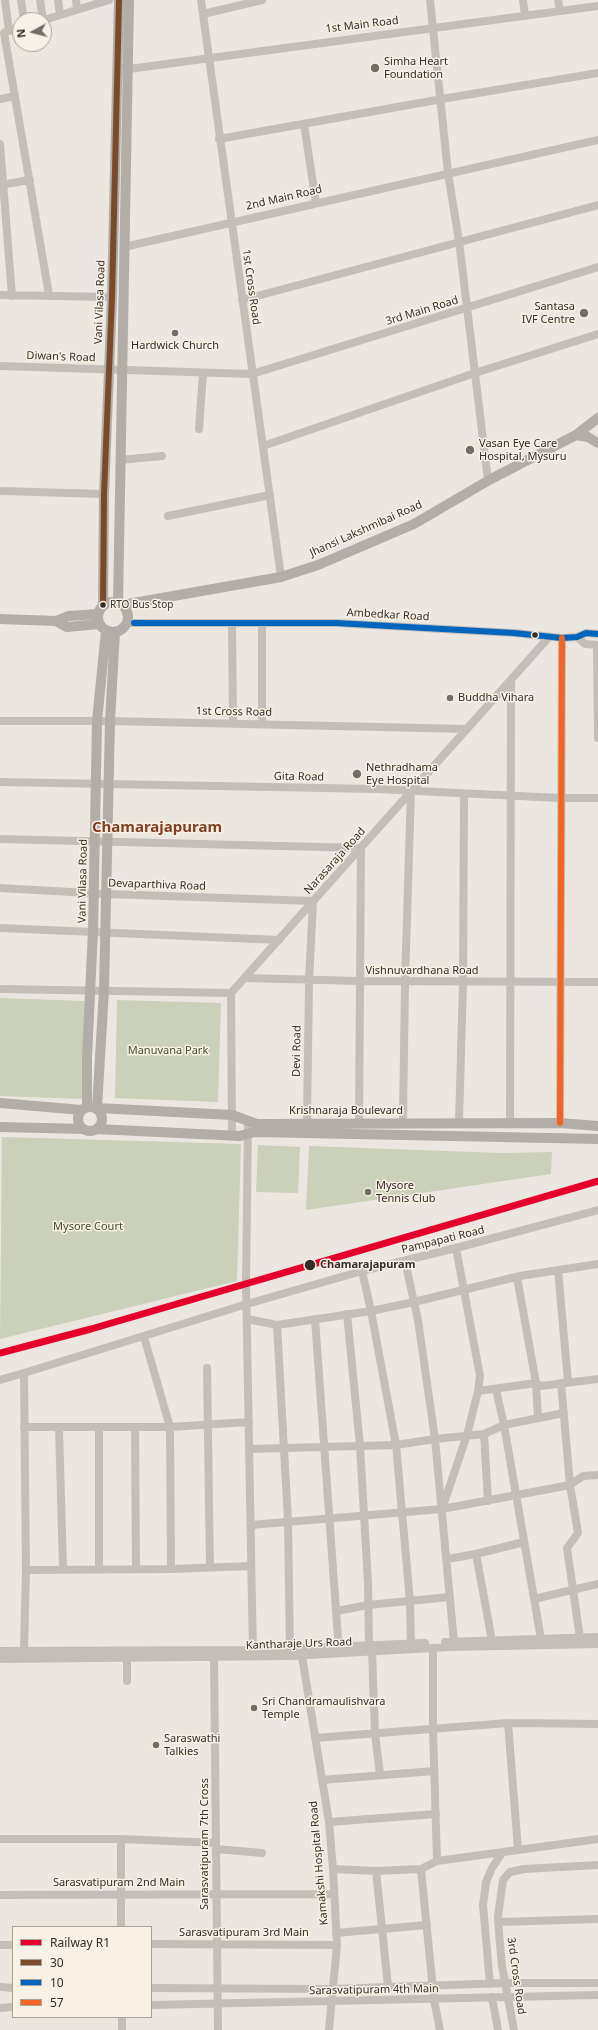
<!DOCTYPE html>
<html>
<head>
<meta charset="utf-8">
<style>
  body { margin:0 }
  #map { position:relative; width:598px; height:2030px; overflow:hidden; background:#ebe6df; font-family:"Noto Sans",sans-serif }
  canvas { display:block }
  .legend { position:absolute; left:12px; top:1926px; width:140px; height:92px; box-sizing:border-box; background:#f9f1e5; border:1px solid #aaa299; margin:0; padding:5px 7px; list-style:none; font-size:12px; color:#342c26 }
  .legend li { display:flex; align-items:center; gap:8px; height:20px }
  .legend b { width:20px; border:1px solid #aaa299 }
  .north { position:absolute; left:12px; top:12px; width:40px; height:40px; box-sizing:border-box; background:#f9f1e5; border:1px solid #aaa299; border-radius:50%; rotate:263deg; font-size:11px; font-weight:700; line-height:16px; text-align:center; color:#342c26 }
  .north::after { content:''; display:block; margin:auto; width:14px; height:18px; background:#746d67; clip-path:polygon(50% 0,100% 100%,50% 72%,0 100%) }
</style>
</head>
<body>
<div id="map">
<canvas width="598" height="2030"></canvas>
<ul class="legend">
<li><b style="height:5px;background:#e4002b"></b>Railway R1</li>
<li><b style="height:5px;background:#7a4b2a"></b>30</li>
<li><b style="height:5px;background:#0065bd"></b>10</li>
<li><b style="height:5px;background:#f26522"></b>57</li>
</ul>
<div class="north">N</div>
</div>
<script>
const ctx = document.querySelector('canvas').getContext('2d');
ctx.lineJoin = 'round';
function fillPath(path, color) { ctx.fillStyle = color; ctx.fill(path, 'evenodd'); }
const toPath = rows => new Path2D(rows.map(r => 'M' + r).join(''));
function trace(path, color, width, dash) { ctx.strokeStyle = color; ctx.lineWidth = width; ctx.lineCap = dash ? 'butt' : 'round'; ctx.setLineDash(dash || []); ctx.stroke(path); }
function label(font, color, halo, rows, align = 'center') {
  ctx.font = font + ' "Noto Sans",sans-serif'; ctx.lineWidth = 3; ctx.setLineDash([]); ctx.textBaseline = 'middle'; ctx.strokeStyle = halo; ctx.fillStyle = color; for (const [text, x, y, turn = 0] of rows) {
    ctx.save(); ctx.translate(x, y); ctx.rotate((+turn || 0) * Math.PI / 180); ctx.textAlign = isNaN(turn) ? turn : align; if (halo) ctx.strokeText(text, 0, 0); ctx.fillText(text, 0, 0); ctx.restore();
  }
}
const green = toPath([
  [0,998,85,1001,82,1099,0,1096],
  [117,1000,221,1003,218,1102,115,1098],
  [2,1137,241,1144,237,1281,0,1339],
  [258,1145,300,1147,298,1193,256,1192],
  [309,1146,501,1153,552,1152,551,1174,306,1210]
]);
const minor = toPath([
  [5,0,9,31],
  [21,0,24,20],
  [40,0,43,20],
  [58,0,60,15],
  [76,0,77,9],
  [201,0,281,577],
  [430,0,448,173,459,241,488,481],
  [523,0,525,15],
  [558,0,560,11],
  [203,14,262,0],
  [44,20,109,0],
  [5,32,20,28],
  [4,33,49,295],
  [129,69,598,6],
  [0,99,15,96],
  [304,124,316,203],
  [219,139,442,99,598,73],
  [0,144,12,296],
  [0,185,30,180],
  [124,247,598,140],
  [0,295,112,297],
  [242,300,598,205],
  [0,366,252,374,598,267],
  [199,429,203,373],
  [263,446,475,373,598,334],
  [120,460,162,456],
  [0,491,104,494],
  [168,516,270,495],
  [127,623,336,623,514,633,562,638,577,637,586,633,598,634],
  [232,623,233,723],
  [262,623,262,724],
  [577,637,585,644,598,645],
  [597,645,598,738],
  [0,721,110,721,467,729],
  [0,782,377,789,560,798,598,798],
  [0,839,361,848,359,1123],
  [0,888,106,894,313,901,309,981,307,1123],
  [0,928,279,940],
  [245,978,361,981,598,982],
  [0,989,231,993],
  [248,1121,246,1284,253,1654],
  [403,1122,405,981,411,791],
  [459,1123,463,982,464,794],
  [560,1123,562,638],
  [510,1124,511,680],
  [232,1135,231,993,549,637],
  [456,1248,480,1376,478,1391],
  [405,1261,418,1320,435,1439,454,1642,452,1647],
  [558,1270,568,1382],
  [362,1271,371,1311,396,1445,410,1601,411,1648],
  [517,1277,536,1383,538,1417],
  [347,1314,360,1446,368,1583,369,1645],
  [247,1319,277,1325,371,1311,414,1302,520,1276,598,1264],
  [315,1319,339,1652],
  [277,1325,288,1521,290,1653],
  [144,1337,170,1427,171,1569],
  [207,1368,210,1567],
  [0,1380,24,1373],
  [561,1383,570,1485,578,1533,567,1548,580,1638],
  [496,1389,504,1425,541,1639],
  [24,1427,170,1427,249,1422],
  [59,1427,63,1569],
  [135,1427,136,1569],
  [484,1434,488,1501],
  [249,1449,396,1445,435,1439,484,1434,504,1425,564,1413],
  [443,1506,467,1435,478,1391,536,1383,541,1386,598,1379],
  [251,1525,442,1509,570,1485,583,1476,598,1475],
  [476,1554,524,1542],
  [447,1559,476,1554,493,1646],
  [99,1569,99,1427],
  [26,1570,171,1569,251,1566],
  [534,1599,598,1584],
  [337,1611,368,1605,450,1597],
  [445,1642,598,1637],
  [433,1648,433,1729,437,1861],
  [301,1650,329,1822,333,1869,337,1945,329,2030],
  [0,1651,253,1650,425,1643],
  [24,1651,26,1570,24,1373,247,1304,362,1271,456,1248,598,1210],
  [372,1652,375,1734,380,1774],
  [214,1658,218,2030],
  [0,1659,290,1656,451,1647,598,1644],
  [127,1681,127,1657],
  [315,1738,508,1723,598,1724],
  [322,1780,434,1771],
  [329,1822,436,1814],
  [0,1839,121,1839,216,1843],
  [121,1839,121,1927],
  [216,1849,262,1853],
  [518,1850,598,1839],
  [333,1869,376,1871,421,1869,437,1861,518,1850,508,1723],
  [421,1869,434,2000,440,2030],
  [376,1871,388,1986],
  [0,1895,334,1894],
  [499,1922,598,1919],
  [336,1933,427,1925],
  [151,1944,337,1945],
  [0,1945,13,1945],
  [490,1984,483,1905,486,1882,492,1868,502,1853],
  [0,1987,13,1988],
  [151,1988,332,1989,506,1983,598,1983],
  [492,1997,498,2030],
  [151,2005,598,1995],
  [0,2008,13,2007],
  [122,2017,122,2030],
  [514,2030,502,1966,499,1933,498,1916,503,1880,510,1872,524,1869,598,1865]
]);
const major = toPath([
  [576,435,588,437,598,443],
  '98 617a15 15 0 1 1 30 0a15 15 0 1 1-30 0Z',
  [118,603,129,0],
  [103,605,104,494,112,297,119,0],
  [122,605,281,577,318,565,414,524,491,479,576,435,598,418],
  [0,619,56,621,68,616,98,614],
  [56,621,67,627,99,624],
  [115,632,110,721,104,990,97,1108,232,1115,257,1124,560,1123,598,1126],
  [0,1103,82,1110],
  '78 1119a12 12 0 1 1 24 0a12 12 0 1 1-24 0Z',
  [87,1107,87,1057,93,931,97,721,106,631],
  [0,1127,84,1129],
  [97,1129,240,1136,255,1132,598,1139]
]);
const bus1 = toPath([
  [103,605,104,494,112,297,119,0]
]);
const bus2 = toPath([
  [134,623,336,623,514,633,562,638,577,637,586,633,598,634]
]);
const bus3 = toPath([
  [560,1123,562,638]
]);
const rail1 = toPath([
  [0,1353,91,1329,598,1181]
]);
const markers = [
  [375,68,5,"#746d67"],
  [584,313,5,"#746d67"],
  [175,333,4,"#746d67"],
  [470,450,5,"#746d67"],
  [103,605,3.5,"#342c26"],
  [535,635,3.5,"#342c26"],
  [450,698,4,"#746d67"],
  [357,774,5,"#746d67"],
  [368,1192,4,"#746d67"],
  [310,1265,6,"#342c26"],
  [254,1708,4,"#746d67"],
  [156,1745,4,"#746d67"]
];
const busNames = [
  ["RTO Bus Stop",110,605]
];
const streetNames = [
  ["1st Main Road",362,25,-7],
  ["2nd Main Road",284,198,-13],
  ["1st Cross Road",251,287,82],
  ["Vani Vilasa Road",100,302,-88],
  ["3rd Main Road",422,311,-17],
  ["Diwan's Road",61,357,2],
  ["Jhansi Lakshmibai Road",366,529,-24],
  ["Ambedkar Road",388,615,3],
  ["1st Cross Road",234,712,1],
  ["Gita Road",299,777,1],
  ["Narasaraja Road",335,861,-48],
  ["Vani Vilasa Road",83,881,-89],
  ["Devaparthiva Road",157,885,2],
  ["Vishnuvardhana Road",422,971],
  ["Devi Road",297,1051,-89],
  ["Krishnaraja Boulevard",346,1111],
  ["Pampapati Road",443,1240,-14],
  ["Kantharaje Urs Road",299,1644,-2],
  ["Sarasvatipuram 7th Cross",205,1844,-90],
  ["Kamakshi Hospital Road",319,1863,-95],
  ["Sarasvatipuram 2nd Main",119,1883],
  ["Sarasvatipuram 3rd Main",244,1933],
  ["3rd Cross Road",516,1976,82],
  ["Sarasvatipuram 4th Main",374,1990,-1]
];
const poiNames = [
  ["Simha Heart",384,62],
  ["Foundation",384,75],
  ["Santasa",575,307,"right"],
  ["IVF Centre",575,320,"right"],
  ["Hardwick Church",175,346,"center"],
  ["Vasan Eye Care",479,444],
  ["Hospital, Mysuru",479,457],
  ["Buddha Vihara",458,698],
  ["Nethradhama",366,768],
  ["Eye Hospital",366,781],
  ["Mysore",376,1186],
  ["Tennis Club",376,1199],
  ["Sri Chandramaulishvara",262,1702],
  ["Temple",262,1715],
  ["Saraswathi",164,1739],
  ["Talkies",164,1752]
];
const parkNames = [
  ["Manuvana Park",168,1051],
  ["Mysore Court",88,1227]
];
const stopNames = [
  ["Chamarajapuram",320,1265]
];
const districtNames = [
  ["Chamarajapuram",157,828]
];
fillPath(green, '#cbd1b8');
trace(minor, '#c4beb8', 8);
trace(major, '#b3ada7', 10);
trace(bus1, '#7a4b2a', 6);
trace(bus2, '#0065bd', 6);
trace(bus3, '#f26522', 6);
trace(rail1, '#e4002b', 7);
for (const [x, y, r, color] of markers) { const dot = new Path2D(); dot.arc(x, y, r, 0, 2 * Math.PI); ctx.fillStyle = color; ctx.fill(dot); trace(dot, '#f9f1e5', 1.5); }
label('10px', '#342c26', '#f9f1e5', busNames, 'left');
label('11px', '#342c26', '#f9f1e5', streetNames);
label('11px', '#342c26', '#f9f1e5', poiNames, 'left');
label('11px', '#41522a', '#f9f1e5', parkNames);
label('bold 11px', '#342c26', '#f9f1e5', stopNames, 'left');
label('bold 15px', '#823f20', '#f9f1e5', districtNames);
</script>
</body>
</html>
